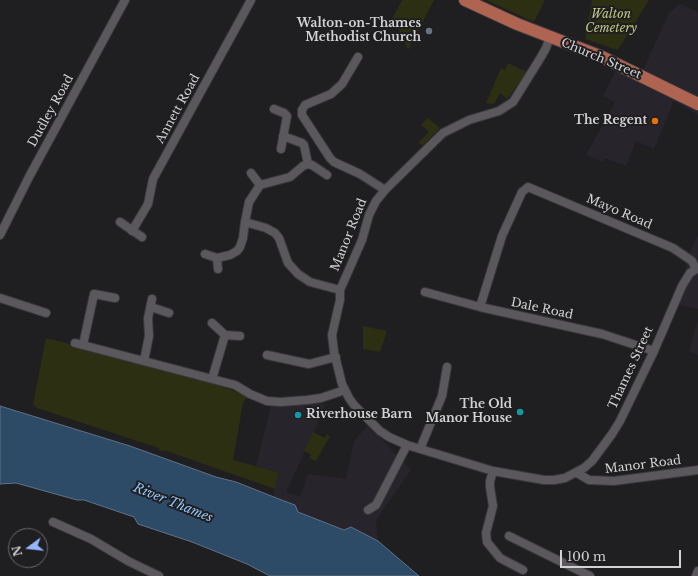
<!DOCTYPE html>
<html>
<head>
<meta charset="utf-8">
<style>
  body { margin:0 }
  #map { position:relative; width:698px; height:576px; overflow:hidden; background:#1f1e21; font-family:"Libre Baskerville",serif }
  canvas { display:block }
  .north { position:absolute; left:8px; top:528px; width:40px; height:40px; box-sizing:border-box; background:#1f1e21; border:1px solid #676668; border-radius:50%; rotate:255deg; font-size:11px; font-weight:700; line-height:16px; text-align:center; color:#d2d1d3 }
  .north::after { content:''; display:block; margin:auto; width:14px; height:18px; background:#94b7fd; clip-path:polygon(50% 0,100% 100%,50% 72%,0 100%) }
  .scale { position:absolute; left:560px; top:550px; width:121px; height:18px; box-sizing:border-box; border:2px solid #d2d1d3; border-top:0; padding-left:5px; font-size:12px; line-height:14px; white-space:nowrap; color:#d2d1d3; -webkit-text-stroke:3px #1f1e21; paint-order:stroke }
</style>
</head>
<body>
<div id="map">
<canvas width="698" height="576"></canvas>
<div class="north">N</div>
<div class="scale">100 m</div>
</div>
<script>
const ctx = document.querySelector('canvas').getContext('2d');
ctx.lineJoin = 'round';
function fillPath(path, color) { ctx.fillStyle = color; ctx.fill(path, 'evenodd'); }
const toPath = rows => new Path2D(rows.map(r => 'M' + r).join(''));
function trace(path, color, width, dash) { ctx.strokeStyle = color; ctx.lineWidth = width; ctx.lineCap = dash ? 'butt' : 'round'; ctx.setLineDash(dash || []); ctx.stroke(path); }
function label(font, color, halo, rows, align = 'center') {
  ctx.font = font + ' "Libre Baskerville",serif'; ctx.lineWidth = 4; ctx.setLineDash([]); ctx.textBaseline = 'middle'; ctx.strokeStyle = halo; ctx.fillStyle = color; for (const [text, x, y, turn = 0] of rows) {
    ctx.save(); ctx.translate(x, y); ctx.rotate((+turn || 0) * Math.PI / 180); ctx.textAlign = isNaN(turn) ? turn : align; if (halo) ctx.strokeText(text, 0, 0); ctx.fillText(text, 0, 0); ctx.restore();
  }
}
const built = toPath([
  [680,4,698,12,698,115,674,101,654,149,636,141,626,166,605,158,603,162,586,155,615,102,603,96,616,71,642,73,650,54,669,13],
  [698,235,698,309,675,304,683,284,688,256],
  [698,319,698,355,689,351],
  [272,402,324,404,323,412,286,492,300,497,308,474,346,479,354,441,368,425,411,470,376,520,378,541,351,527,345,530,298,512,284,501,273,496,278,472,256,466]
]);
const green = toPath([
  [402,0,434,0,408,50,393,17],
  [486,0,545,0,534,22],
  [592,0,649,0,618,50,585,39],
  [508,63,527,72,507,99,500,93,494,104,486,103,501,68,505,70],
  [428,118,440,128,422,146,419,142,429,132,421,125],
  [363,326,387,331,380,352,363,349],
  [46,338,122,357,209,381,246,396,246,398,243,403,233,460,278,472,275,489,164,450,163,451,159,450,159,448,37,408,33,404],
  [313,432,325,438,327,434,330,436,316,461,309,458,311,454,304,451]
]);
const water = toPath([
  [0,406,130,446,216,477,236,482,284,501,295,505,298,512,344,530,351,527,378,541,419,576,270,576,247,564,192,542,138,524,134,517,84,500,77,500,16,483,0,484,0,406]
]);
const street = toPath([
  [550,37,546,48,541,57,513,102,499,111,469,120,443,133,385,190,376,201,369,215,362,240,340,290,340,300,332,335,334,352,342,384,349,398,354,405,380,431,389,437,407,445,493,471,544,480,554,480,565,478,584,468,592,461,612,434,620,421,654,351,682,286,690,273,698,268],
  [358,57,342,84,331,94,305,105,302,110,302,115,330,158,334,162,360,174,385,190],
  [274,109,284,113,287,116,281,149],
  [283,136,302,143,304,145,308,164],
  [251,173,260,185],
  [120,222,142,237],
  [245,222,249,202,260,185,290,177,303,166,308,164,312,165,327,175],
  [132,231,148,204,153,179,251,0],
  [0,235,29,177,125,0],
  [205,254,217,258],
  [218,269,217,258,230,255,237,251,240,247,243,238,245,222,266,228,275,233,279,238,288,263,298,274,310,282,340,290],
  [425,292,480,307,602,334,654,351],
  [0,298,46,313],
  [151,307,169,313],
  [480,307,502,236,522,192,528,187,673,248,692,261,696,269],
  [212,323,225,335,240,336],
  [75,343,235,385,250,394,267,401,281,402,307,400,321,398,345,390],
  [83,345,94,294,115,298],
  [267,355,309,364,336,357],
  [144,361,149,336,148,318,152,299],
  [212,379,225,335],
  [420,449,442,396,447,367],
  [493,471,490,481,490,487,493,506,486,533,487,542,500,558,523,570],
  [577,473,589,480,614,481,698,470],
  [368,510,376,505,407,445],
  [53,522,91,539,128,561,159,576],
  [509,536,590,576],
  [696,576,698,571]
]);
const primary = toPath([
  [465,0,517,24,600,56,698,104]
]);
const markers = [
  [429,31,4,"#6b7280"],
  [655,121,4,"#e8710a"],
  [520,412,4,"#0f9aa8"],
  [298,415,4,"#0f9aa8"]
];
const parkNames = [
  ["Walton",611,15],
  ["Cemetery",611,29]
];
const poiNames = [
  ["Walton-on-Thames",421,24],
  ["Methodist Church",421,38],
  ["The Regent",647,121],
  ["The Old",512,405],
  ["Manor House",512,419],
  ["Riverhouse Barn",306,415,"left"]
];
const streetNames = [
  ["Church Street",601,59,23],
  ["Annett Road",178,109,-61],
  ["Dudley Road",51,111,-61],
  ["Mayo Road",619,212,23],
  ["Manor Road",349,235,-68],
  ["Dale Road",542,309,12],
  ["Thames Street",631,368,-65],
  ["Manor Road",643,465,-7]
];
const waterNames = [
  ["River Thames",173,503,22]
];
fillPath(built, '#28242c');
fillPath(green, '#2d2f12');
fillPath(water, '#2d4b67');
trace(water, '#5e7387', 1);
trace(street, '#39383a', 10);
trace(primary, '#39383a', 14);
trace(street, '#5a585c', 8);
trace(primary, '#af6351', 12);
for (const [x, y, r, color] of markers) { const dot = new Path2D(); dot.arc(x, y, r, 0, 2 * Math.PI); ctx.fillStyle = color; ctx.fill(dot); trace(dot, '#1f1e21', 1.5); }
label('italic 12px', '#c0c884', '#1f1e21', parkNames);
label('bold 12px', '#d2d1d3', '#1f1e21', poiNames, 'right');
label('12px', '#d2d1d3', '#1f1e21', streetNames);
label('italic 13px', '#90c5f6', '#1f1e21', waterNames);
</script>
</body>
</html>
